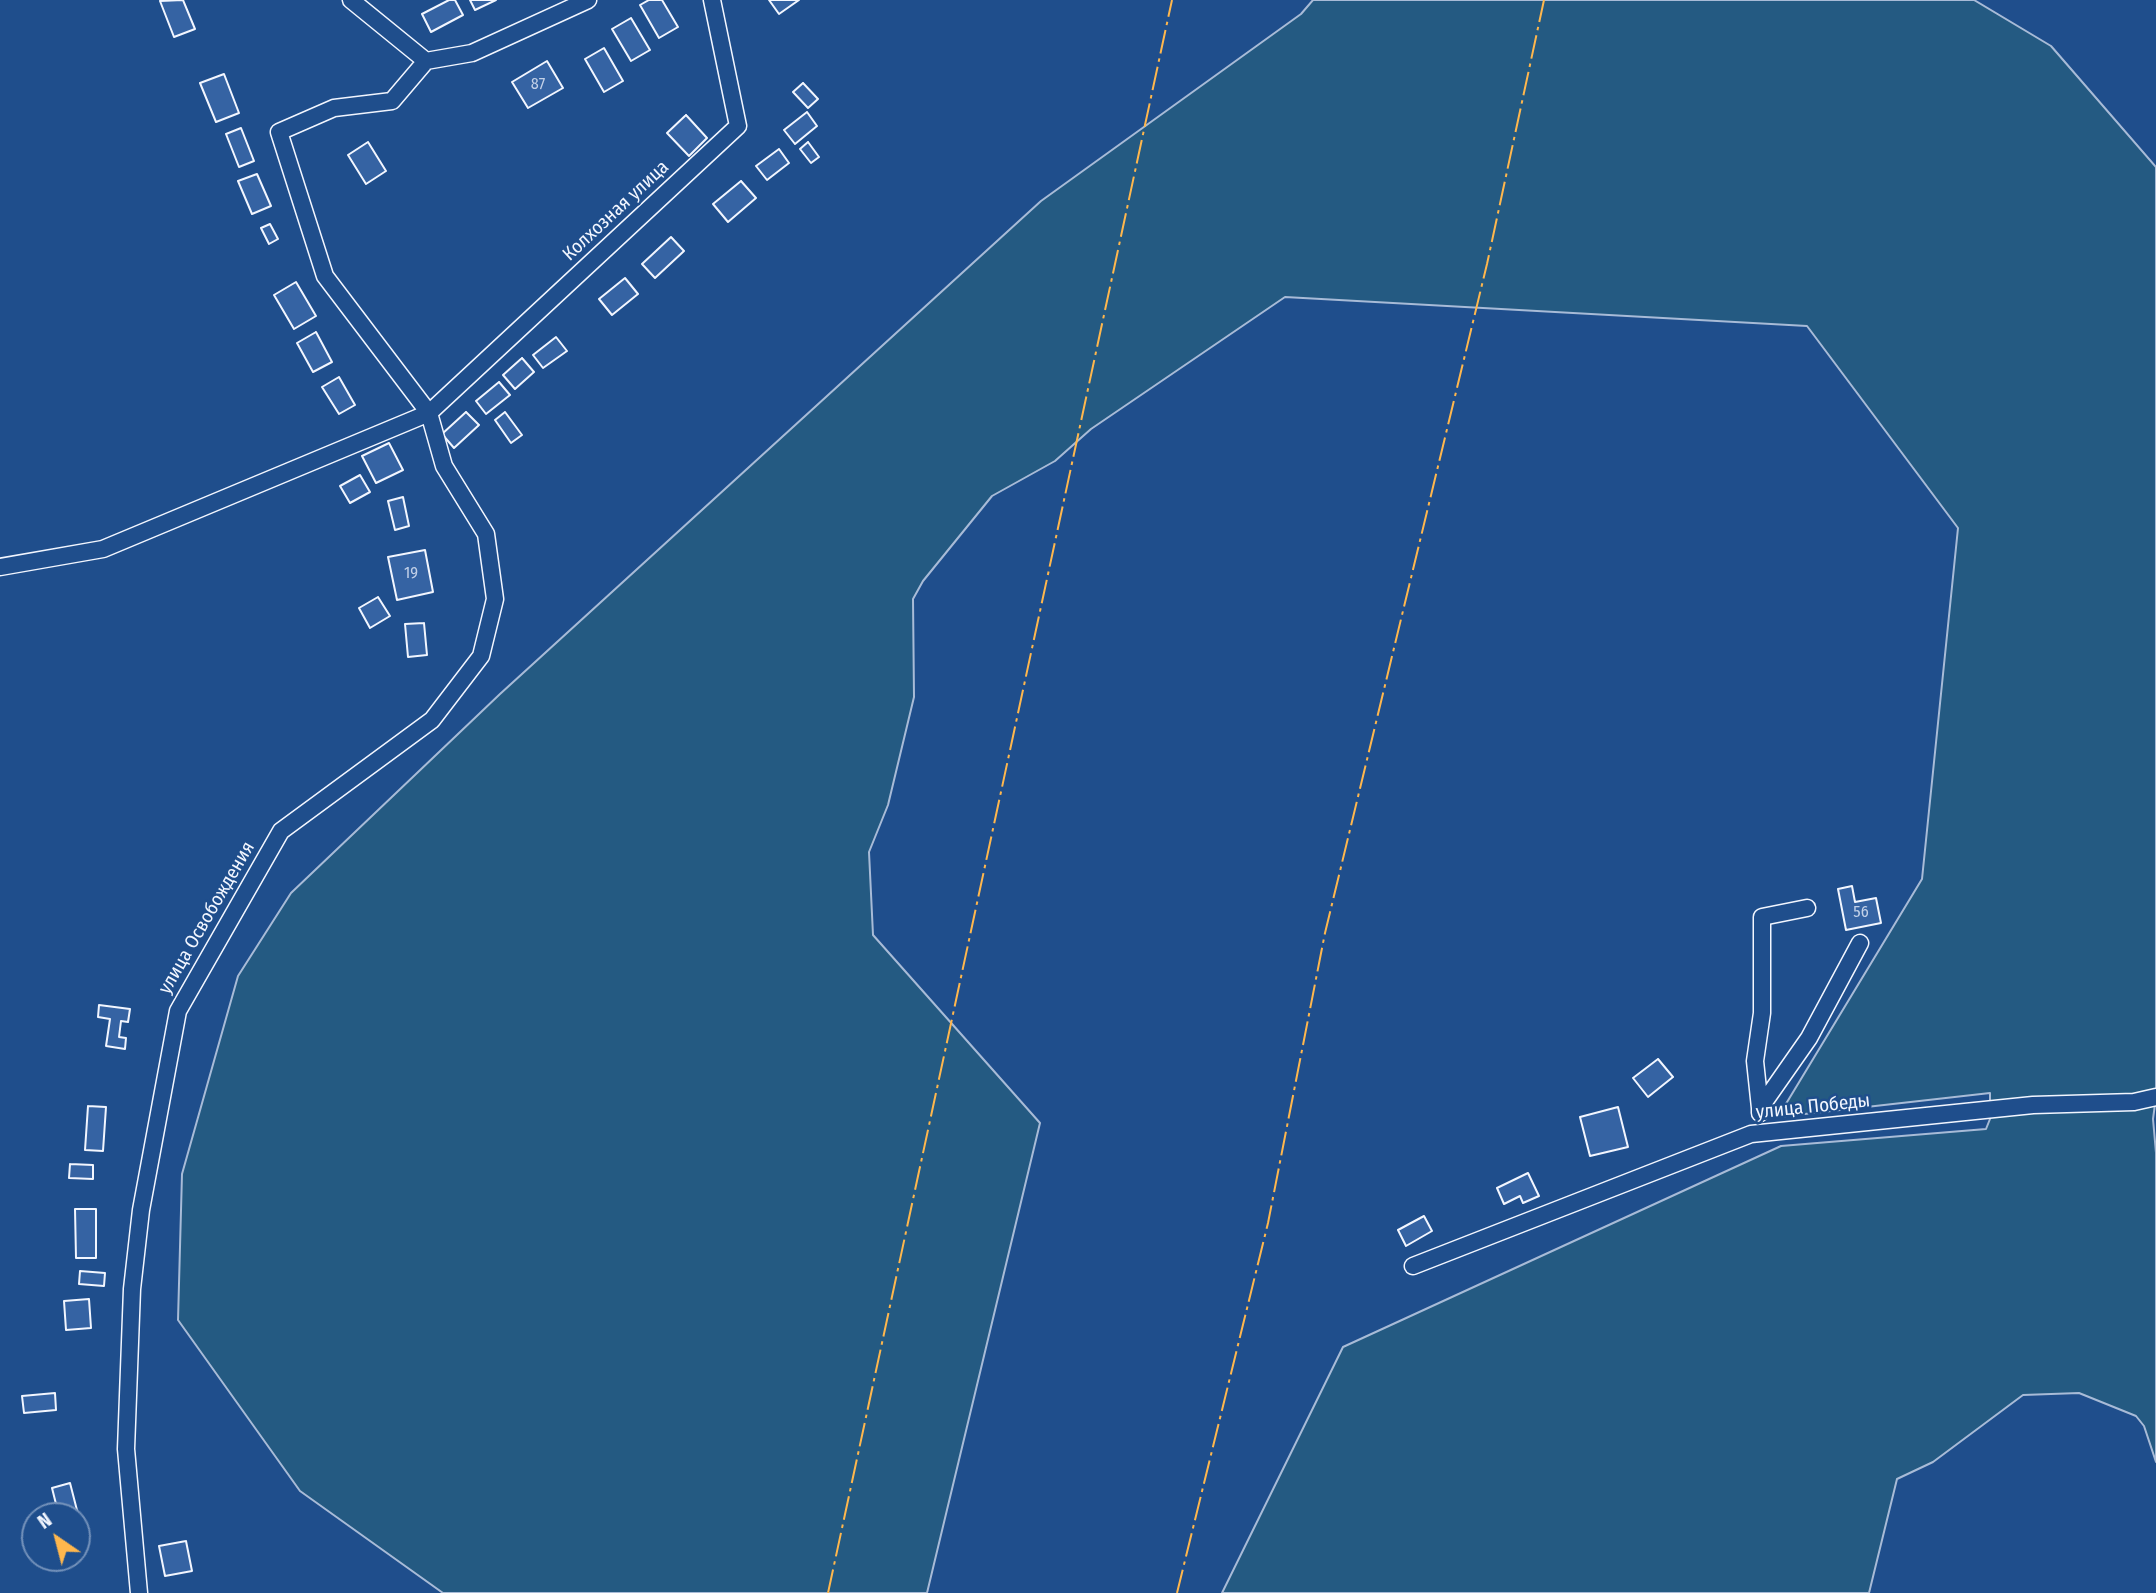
<!DOCTYPE html>
<html>
<head>
<meta charset="utf-8">
<style>
  body { margin:0 }
  #map { position:relative; width:2156px; height:1593px; overflow:hidden; background:#1f4e8c; font-family:"Fira Sans Condensed",sans-serif }
  canvas { display:block }
  .north { position:absolute; left:21px; top:1502px; width:70px; height:70px; box-sizing:border-box; background:#1f4e8c; border:2px solid #7391ba; border-radius:50%; rotate:325deg; font-size:19px; font-weight:700; line-height:28px; text-align:center; color:#f2f6ff }
  .north::after { content:''; display:block; margin:auto; width:24px; height:32px; background:#ffb74d; clip-path:polygon(50% 0,100% 100%,50% 72%,0 100%) }
</style>
</head>
<body>
<div id="map">
<canvas width="2156" height="1593"></canvas>
<div class="north">N</div>
</div>
<script>
const ctx = document.querySelector('canvas').getContext('2d');
ctx.lineJoin = 'round';
function fillPath(path, color) { ctx.fillStyle = color; ctx.fill(path, 'evenodd'); }
const toPath = rows => new Path2D(rows.map(r => 'M' + r).join(''));
function trace(path, color, width, dash) { ctx.strokeStyle = color; ctx.lineWidth = width; ctx.lineCap = dash ? 'butt' : 'round'; ctx.setLineDash(dash || []); ctx.stroke(path); }
function label(font, color, halo, rows, align = 'center') {
  ctx.font = font + ' "Fira Sans Condensed",sans-serif'; ctx.lineWidth = 5; ctx.setLineDash([]); ctx.textBaseline = 'middle'; ctx.strokeStyle = halo; ctx.fillStyle = color; for (const [text, x, y, turn = 0] of rows) {
    ctx.save(); ctx.translate(x, y); ctx.rotate((+turn || 0) * Math.PI / 180); ctx.textAlign = isNaN(turn) ? turn : align; if (halo) ctx.strokeText(text, 0, 0); ctx.fillText(text, 0, 0); ctx.restore();
  }
}
const green = toPath([
  [1313,0,1974,0,2051,46,2156,167,2156,1097,2153,1119,2156,1153,2156,1462,2144,1426,2136,1416,2079,1393,2023,1395,1933,1462,1897,1479,1869,1593,1222,1593,1343,1347,1781,1146,1986,1129,1990,1119,1990,1093,1778,1117,1922,879,1958,528,1807,326,1285,297,1091,429,1055,461,992,496,923,581,913,599,914,697,888,805,869,852,873,935,1040,1123,927,1593,443,1593,300,1491,178,1320,182,1174,238,976,291,893,500,694,1041,201,1301,14,1313,0]
]);
const building = toPath([
  [183,0,195,29,174,37,160,1,183,0],
  [449,0,455,0,463,15,431,32,422,14,449,0],
  [470,0,496,0,475,10,470,0],
  [649,0,662,0,678,27,659,38,640,5,649,0],
  [769,0,799,0,779,14,769,0],
  [631,18,650,50,631,61,612,29,631,18],
  [604,48,623,81,604,92,585,59,604,48],
  [547,61,563,88,528,108,512,82,547,61],
  [224,74,239,113,216,122,200,83,224,74],
  [803,83,818,99,808,108,793,92,803,83],
  [807,112,817,126,795,144,784,130,807,112],
  [686,115,707,138,689,156,667,133,686,115],
  [241,128,254,161,239,167,226,134,241,128],
  [368,142,386,171,366,184,348,155,368,142],
  [808,142,819,157,811,163,800,149,808,142],
  [779,149,789,163,767,180,756,166,779,149],
  [257,174,271,206,252,214,238,181,257,174],
  [741,181,756,198,728,222,713,204,741,181],
  [270,224,278,239,269,244,261,228,270,224],
  [671,237,684,251,655,278,642,264,671,237],
  [625,278,638,294,612,315,599,299,625,278],
  [296,282,316,316,294,329,274,295,296,282],
  [316,332,332,362,313,372,297,343,316,332],
  [556,337,567,351,543,368,533,355,556,337],
  [522,358,534,372,515,389,503,375,522,358],
  [339,377,355,405,339,414,322,387,339,377],
  [499,382,510,395,486,414,476,401,499,382],
  [466,412,479,425,454,448,442,434,466,412],
  [505,412,522,435,511,443,495,420,505,412],
  [389,443,403,470,376,483,362,456,389,443],
  [360,475,370,492,350,503,340,486,360,475],
  [403,497,409,526,395,530,388,501,403,497],
  [425,550,433,592,397,600,388,557,425,550],
  [378,597,390,616,370,628,359,608,378,597],
  [424,623,427,655,408,657,405,624,424,623],
  [1852,886,1855,902,1876,898,1881,923,1846,930,1838,889,1852,886],
  [99,1005,130,1009,128,1022,121,1021,119,1037,126,1038,125,1049,106,1046,110,1019,98,1017,99,1005],
  [1658,1059,1673,1077,1648,1097,1633,1078,1658,1059],
  [88,1106,106,1107,103,1151,85,1150,88,1106],
  [1618,1107,1628,1147,1590,1156,1580,1117,1618,1107],
  [70,1164,93,1165,93,1179,69,1178,70,1164],
  [1528,1173,1539,1196,1523,1203,1520,1196,1504,1204,1497,1188,1528,1173],
  [75,1209,96,1209,96,1258,76,1258,75,1209],
  [1424,1216,1432,1231,1406,1246,1398,1230,1424,1216],
  [80,1271,105,1273,104,1286,79,1284,80,1271],
  [89,1299,91,1328,66,1330,64,1301,89,1299],
  [55,1393,56,1410,24,1413,22,1396,55,1393],
  [70,1483,79,1518,77,1519,77,1516,59,1516,52,1488,70,1483],
  [186,1541,192,1571,165,1576,159,1546,186,1541]
]);
const minor = toPath([
  [351,0,426,61,472,53,588,0],
  [0,567,103,549,429,413,325,276,279,132,334,108,392,101,426,61],
  [1760,1108,1755,1061,1762,1013,1762,917,1807,908],
  [1760,1113,1760,1108,1809,1038,1860,943],
  [1413,1266,1751,1134,2033,1105,2134,1102,2156,1097],
  [139,1593,126,1449,132,1289,141,1210,178,1011,281,831,432,720,481,656,495,599,486,534,444,466,429,413,738,126,712,0]
]);
const power = toPath([
  [828,1593,1172,0],
  [1177,1593,1268,1223,1325,933,1487,264,1544,0]
]);
const numberNames = [
  ["87",538,85],
  ["19",411,574],
  ["56",1861,913]
];
const streetNames = [
  ["Колхозная улица",616,211,-43],
  ["улица Освобождения",207,918,-60],
  ["улица Победы",1813,1107,-6]
];
fillPath(green, '#245a82');
trace(green, '#a8bbd7', 2);
fillPath(building, '#3563a3');
trace(building, '#f2f6ff', 2);
trace(minor, '#f2f6ff', 19);
trace(minor, '#1f4e8c', 16);
trace(power, '#ffb74d', 2, [24, 5, 3.5, 5]);
label('16px', '#c3d1e8', null, numberNames);
label('19px', '#f2f6ff', '#1f4e8c', streetNames);
</script>
</body>
</html>
